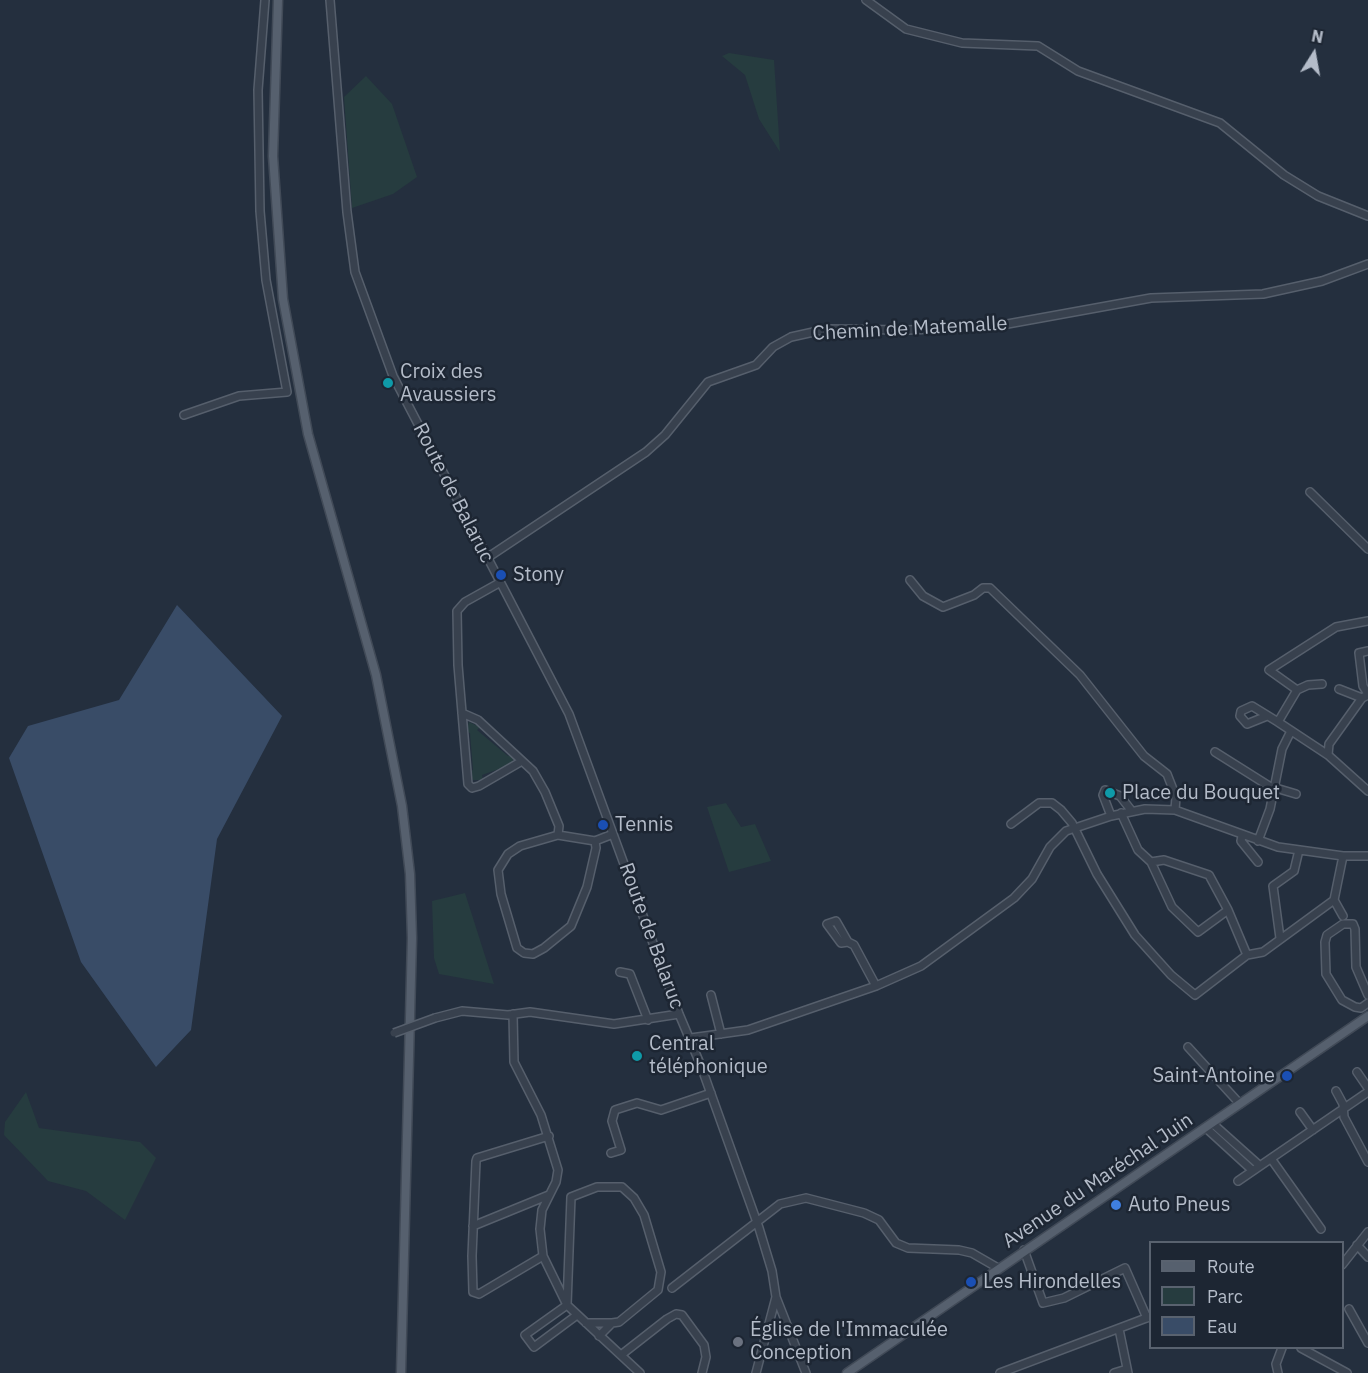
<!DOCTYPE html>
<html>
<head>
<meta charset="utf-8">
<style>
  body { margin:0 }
  #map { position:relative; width:1368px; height:1373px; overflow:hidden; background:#242f3e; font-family:"IBM Plex Sans",sans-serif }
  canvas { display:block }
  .legend { position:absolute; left:1149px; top:1241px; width:195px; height:108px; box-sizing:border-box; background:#1d2633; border:2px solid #59626f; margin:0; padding:8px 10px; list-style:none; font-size:18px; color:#b4bcc9 }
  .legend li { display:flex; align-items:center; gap:12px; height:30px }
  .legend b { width:30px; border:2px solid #59626f }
  .north { position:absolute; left:1284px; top:24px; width:60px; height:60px; -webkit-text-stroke:4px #1d2633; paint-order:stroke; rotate:11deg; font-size:16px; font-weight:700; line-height:24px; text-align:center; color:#b4bcc9 }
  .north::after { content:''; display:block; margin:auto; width:21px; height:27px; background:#b4bcc9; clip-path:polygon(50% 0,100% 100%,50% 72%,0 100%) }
</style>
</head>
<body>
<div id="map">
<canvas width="1368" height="1373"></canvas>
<ul class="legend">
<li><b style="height:8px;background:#56606e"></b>Route</li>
<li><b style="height:16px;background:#263c3f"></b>Parc</li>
<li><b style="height:16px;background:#394c67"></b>Eau</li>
</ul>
<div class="north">N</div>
</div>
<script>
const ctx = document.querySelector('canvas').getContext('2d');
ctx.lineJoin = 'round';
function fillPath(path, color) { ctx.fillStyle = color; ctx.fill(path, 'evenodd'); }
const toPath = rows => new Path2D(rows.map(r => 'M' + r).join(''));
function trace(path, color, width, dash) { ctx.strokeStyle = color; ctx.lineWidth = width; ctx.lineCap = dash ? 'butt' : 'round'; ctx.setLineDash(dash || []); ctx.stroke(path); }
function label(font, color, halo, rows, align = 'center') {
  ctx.font = font + ' "IBM Plex Sans",sans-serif'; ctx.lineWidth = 5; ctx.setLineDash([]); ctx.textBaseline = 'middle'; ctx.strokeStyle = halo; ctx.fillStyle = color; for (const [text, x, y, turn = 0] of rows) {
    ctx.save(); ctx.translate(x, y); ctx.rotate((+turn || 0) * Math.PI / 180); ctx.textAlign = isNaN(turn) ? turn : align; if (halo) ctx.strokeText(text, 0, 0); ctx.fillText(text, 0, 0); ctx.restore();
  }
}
const green = toPath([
  [729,53,774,60,780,152,759,119,745,75,722,56],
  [366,76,392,104,417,177,393,194,352,208,344,97],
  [469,722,480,727,477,730,508,756,512,754,514,759,510,765,482,775,483,780,473,780,468,771,473,770,470,733,466,732],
  [726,803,741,827,755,824,771,861,729,872,707,807],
  [465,893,494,984,439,974,434,958,432,901],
  [26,1092,39,1128,140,1142,156,1158,125,1220,86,1191,48,1181,4,1135,5,1122]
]);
const water = toPath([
  [177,605,282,716,217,839,191,1030,156,1067,81,962,9,758,28,726,119,700]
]);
const minor = toPath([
  [330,0,347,212,355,272,393,376,569,714,679,1014,701,1066,759,1228,772,1271,776,1297,756,1373],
  [866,0,906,29,962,43,1038,46,1078,71,1220,123,1284,175,1318,196,1368,216],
  [184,415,239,396,287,392,266,280,260,211,258,90,265,0],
  [1310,492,1368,549],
  [487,558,646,452,665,435,708,382,756,365,773,347,791,337,827,329,907,330,991,327,1151,298,1263,294,1322,281,1368,264],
  [910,580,923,596,943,607,974,595,983,588,990,588,1080,675,1144,756,1167,774,1176,797,1175,810],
  [499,583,465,602,457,611,458,665,468,784,472,788,479,786,522,761],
  [1368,651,1359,653,1363,686,1368,694],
  [1339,689,1362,698],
  [1297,690,1269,670,1336,627,1368,621],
  [462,713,478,720,533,771,545,792,559,826,558,835],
  [1267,716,1247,724,1240,716,1241,711,1252,706,1278,722,1328,755,1368,791],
  [1278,722,1297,690,1308,685,1322,684],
  [1215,752,1269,786,1296,794],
  [1328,755,1329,744,1362,698,1368,695],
  [1121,813,1138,850,1151,862,1172,907,1198,932,1228,910],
  [1111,816,1103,795,1105,790,1120,796,1131,810],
  [1011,824,1039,803,1052,803,1061,810,1072,823,1097,874,1135,935,1171,975,1195,995,1247,955,1228,910,1209,875,1164,860,1151,862],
  [1242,836,1241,841,1258,862],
  [595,841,596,848,587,887,571,926,544,948,533,954,524,953,517,948,501,894,498,870,508,854,520,846,558,835,595,841,613,834],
  [1258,841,1270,809,1282,749,1291,731],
  [1334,900,1343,916],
  [1280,938,1273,886,1294,871,1299,850],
  [848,942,841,943,827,924,836,921,848,942,854,945,876,986],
  [1247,955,1263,952,1334,900,1343,856],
  [620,972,630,974,648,1020],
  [711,995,721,1034],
  [1368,995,1356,967,1355,929,1353,924,1343,924,1327,935,1325,942,1326,974,1342,1000,1355,1007,1361,1008,1368,1003],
  [513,1014,514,1062,541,1115,558,1170,556,1182,542,1210,540,1229,543,1256,567,1305,640,1373],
  [435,1018,462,1011,508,1015,530,1012,614,1024,679,1014],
  [691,1038,748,1030,876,986,921,966,1014,898,1032,879,1050,847,1066,831,1111,816,1145,809,1175,810,1278,847,1343,856,1368,856],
  [1188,1047,1240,1104],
  [1357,1072,1368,1088],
  [1336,1091,1343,1104,1344,1117,1368,1162],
  [1300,1112,1313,1130],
  [1212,1123,1259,1165],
  [1206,1128,1252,1170],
  [611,1153,621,1150,612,1121,615,1110,637,1103,661,1110,711,1093],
  [1272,1160,1321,1229],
  [1238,1181,1368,1092],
  [473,1226,549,1195],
  [1357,1245,1368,1257],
  [1024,1250,1043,1303,1064,1298,1125,1268,1147,1318],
  [543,1256,479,1294,473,1292,472,1256,476,1161,477,1158,549,1136],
  [1342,1265,1368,1232],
  [672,1288,780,1204,806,1198,864,1213,879,1220,896,1243,908,1248,959,1250,972,1253,998,1268],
  [776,1297,806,1373],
  [1349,1309,1368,1343],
  [577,1315,534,1347,525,1335,567,1305,571,1197,597,1187,622,1187,634,1198,644,1215,661,1272,658,1290,619,1322,612,1323,599,1336],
  [586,1323,612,1323],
  [1119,1329,1128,1373],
  [1301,1348,1347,1373],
  [621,1355,667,1319,676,1314,682,1315,704,1345,706,1357,702,1373],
  [1000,1373,1149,1317],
  [1114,1373,1127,1369],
  [1278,1373,1276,1364,1282,1348]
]);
const major = toPath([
  [278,0,273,156,283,299,308,434,376,675,402,806,410,874,412,938,401,1373],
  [847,1373,1368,1016]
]);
const minorBridge = toPath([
  [394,1033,435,1018]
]);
const markers = [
  [388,383,6,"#0f9aa8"],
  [501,575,6,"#1a4fb4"],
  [1110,793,6,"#0f9aa8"],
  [603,825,6,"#1a4fb4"],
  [637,1056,6,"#0f9aa8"],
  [1287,1076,6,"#1a4fb4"],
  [1116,1205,6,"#3f7fe0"],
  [971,1282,6,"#1a4fb4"],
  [738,1342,6,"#6b7280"]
];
const streetNames = [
  ["Chemin de Matemalle",910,329,-3],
  ["Route de Balaruc",453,493,63],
  ["Route de Balaruc",651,936,70],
  ["Avenue du Maréchal Juin",1098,1181,-34]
];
const poiNames = [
  ["Croix des",400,372],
  ["Avaussiers",400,395],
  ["Stony",513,575],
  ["Place du Bouquet",1122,793],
  ["Tennis",615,825],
  ["Central",649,1044],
  ["téléphonique",649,1067],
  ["Saint-Antoine",1275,1076,"right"],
  ["Auto Pneus",1128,1205],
  ["Les Hirondelles",983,1282],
  ["Église de l'Immaculée",750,1330],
  ["Conception",750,1353]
];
fillPath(green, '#263c3f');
fillPath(water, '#394c67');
trace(minor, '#565f6c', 10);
trace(major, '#414a57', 11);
trace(minor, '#38414e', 7);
trace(major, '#56606e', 8);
trace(minorBridge, '#565f6c', 10, []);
trace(minorBridge, '#38414e', 7);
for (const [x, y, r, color] of markers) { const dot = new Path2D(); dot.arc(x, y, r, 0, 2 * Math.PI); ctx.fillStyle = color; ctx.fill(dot); trace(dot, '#1d2633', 2); }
label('20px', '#b4bcc9', '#1d2633', streetNames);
label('20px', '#b4bcc9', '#1d2633', poiNames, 'left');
</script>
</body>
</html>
